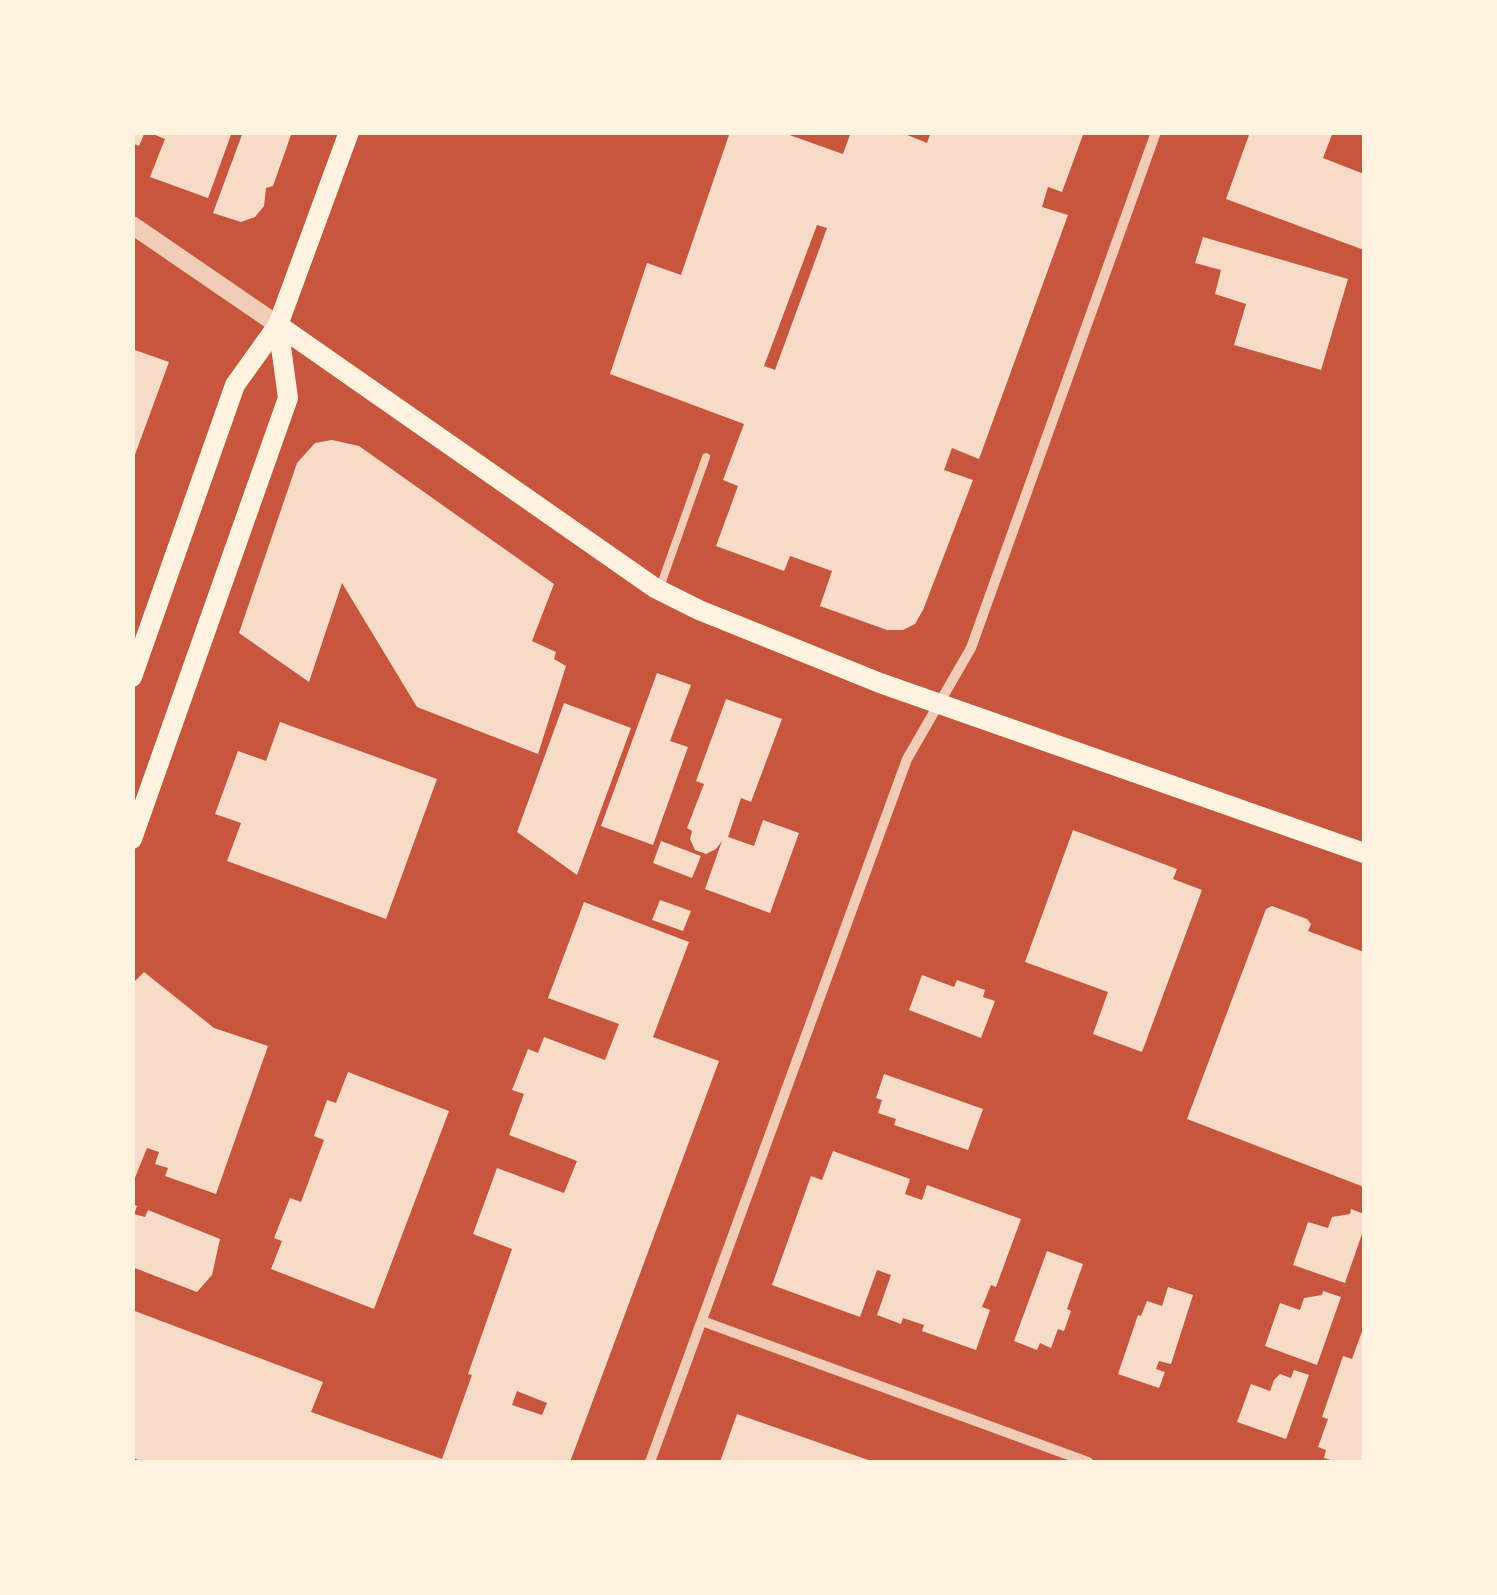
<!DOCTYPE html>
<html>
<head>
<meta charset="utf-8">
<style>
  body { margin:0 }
  #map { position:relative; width:1497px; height:1595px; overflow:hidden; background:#c8553d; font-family:"PT Serif",serif }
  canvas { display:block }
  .frame { position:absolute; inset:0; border:135px solid #fff3e0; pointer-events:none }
</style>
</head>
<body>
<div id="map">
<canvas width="1497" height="1595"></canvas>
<div class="frame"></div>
</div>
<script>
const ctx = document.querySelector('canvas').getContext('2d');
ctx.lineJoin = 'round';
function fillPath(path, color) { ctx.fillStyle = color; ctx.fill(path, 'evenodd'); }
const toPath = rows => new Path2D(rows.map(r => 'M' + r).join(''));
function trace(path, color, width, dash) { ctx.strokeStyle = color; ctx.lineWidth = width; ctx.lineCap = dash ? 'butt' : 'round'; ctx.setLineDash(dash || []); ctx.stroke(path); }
const building = toPath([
  [132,132,145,132,139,146,132,143],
  [148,132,232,132,208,198,150,177,165,139],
  [243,132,292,132,273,186,266,188,264,206,255,217,241,222,213,213],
  [730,132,781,132,843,154,851,132,900,132,927,143,931,132,1084,132,1062,192,1048,187,1042,207,1068,215,979,459,952,448,944,470,973,480,923,610,915,624,903,630,887,630,820,606,832,571,790,556,784,571,716,546,738,486,723,480,744,424,610,374,647,263,681,275],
  [817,225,827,228,775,370,764,366],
  [1250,132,1333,132,1323,158,1364,174,1364,250,1226,199],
  [1203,237,1348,279,1321,370,1234,345,1246,304,1215,294,1221,270,1195,263],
  [132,349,169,362,133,460,132,460],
  [332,440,359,446,554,584,532,641,556,652,554,659,566,666,538,754,417,707,342,583,309,682,239,633,297,463,315,443],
  [657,673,691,685,670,741,688,747,653,845,601,826],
  [726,699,782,719,751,802,741,798,728,837,754,846,763,820,799,833,770,913,705,889,722,841,716,849,706,854,695,850,690,839,692,831,687,828,704,784,696,781],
  [564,703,631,728,577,875,517,832],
  [280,722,437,779,386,919,227,861,241,823,215,814,238,751,266,761],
  [1073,830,1177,869,1173,879,1202,890,1142,1052,1093,1034,1108,992,1025,962],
  [661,841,701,856,692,878,653,863],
  [660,900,691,911,683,931,652,920],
  [584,902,689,942,653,1037,719,1061,570,1462,145,1462,132,1458,132,1310,323,1382,311,1412,442,1459,472,1375,468,1374,512,1249,473,1234,497,1168,564,1193,577,1161,509,1135,524,1094,512,1090,528,1049,538,1053,544,1037,605,1060,619,1024,548,998],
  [517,1391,547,1403,542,1415,512,1405],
  [1272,906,1307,919,1311,924,1308,931,1364,952,1364,1187,1187,1119,1266,909],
  [144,972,214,1028,268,1046,216,1194,165,1176,168,1168,155,1164,159,1152,147,1148,132,1185,132,984],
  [922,975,954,987,957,980,985,990,983,997,995,1001,981,1038,909,1010],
  [348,1072,449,1111,374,1309,271,1269,282,1241,274,1238,290,1198,301,1202,324,1140,314,1136,327,1100,336,1103],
  [884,1074,983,1109,968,1150,894,1125,896,1119,878,1113,882,1100,876,1098],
  [833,1151,910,1179,905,1194,922,1200,927,1185,1021,1219,996,1287,991,1285,982,1307,990,1310,976,1350,922,1331,924,1325,903,1318,901,1324,877,1315,891,1275,877,1270,860,1317,772,1285,811,1176,822,1180],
  [132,1204,137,1206,134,1214,145,1217,148,1210,220,1239,212,1275,197,1292,132,1267],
  [1351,1209,1364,1214,1364,1228,1345,1283,1293,1265,1308,1222,1328,1228,1332,1217,1350,1214],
  [1047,1251,1083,1264,1067,1309,1071,1311,1064,1331,1058,1329,1051,1348,1040,1343,1037,1350,1014,1341],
  [1168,1287,1193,1295,1171,1364,1159,1361,1156,1369,1165,1372,1159,1388,1118,1374,1138,1315,1141,1316,1147,1301,1162,1306],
  [1323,1291,1341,1297,1317,1365,1265,1346,1280,1303,1300,1310,1304,1298,1322,1295],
  [1364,1326,1364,1462,1337,1462,1324,1458,1326,1450,1318,1447,1328,1419,1322,1417,1343,1356,1352,1359],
  [1294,1370,1309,1375,1286,1439,1237,1422,1251,1384,1270,1391,1274,1380,1280,1374,1291,1378],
  [737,1414,874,1462,720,1462]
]);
const service = toPath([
  [659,590,706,457]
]);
const minor = toPath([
  [702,1321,1088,1462],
  [650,1462,907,759,971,648,1156,132]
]);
const tertiary = toPath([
  [132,225,278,325]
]);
const secondary = toPath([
  [278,325,655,588,699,610,880,683,1364,853],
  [132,677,235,385,278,325,349,132],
  [132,839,288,398,278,325]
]);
fillPath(building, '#f7dbc8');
trace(service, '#f1ccb7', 8);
trace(minor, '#f1ccb7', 10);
trace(tertiary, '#f1ccb7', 18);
trace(secondary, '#fff3e0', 20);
</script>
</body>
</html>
